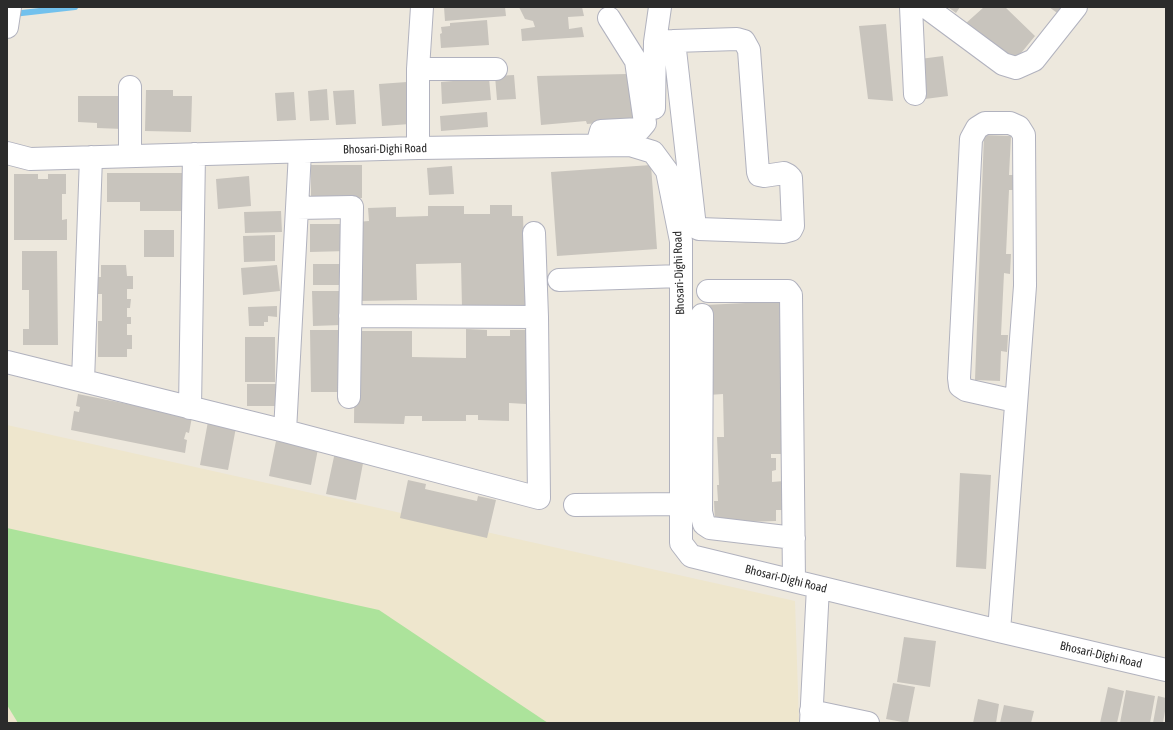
<!DOCTYPE html>
<html>
<head>
<meta charset="utf-8">
<style>
  body { margin:0 }
  #map { position:relative; width:1173px; height:730px; overflow:hidden; background:#ede8dd; font-family:"Asap Condensed",sans-serif }
  canvas { display:block }
  .frame { position:absolute; inset:0; border:8px solid #2b2b2b; pointer-events:none }
</style>
</head>
<body>
<div id="map">
<canvas width="1173" height="730"></canvas>
<div class="frame"></div>
</div>
<script>
const ctx = document.querySelector('canvas').getContext('2d');
ctx.lineJoin = 'round';
function fillPath(path, color) { ctx.fillStyle = color; ctx.fill(path, 'evenodd'); }
const toPath = rows => new Path2D(rows.map(r => 'M' + r).join(''));
function trace(path, color, width, dash) { ctx.strokeStyle = color; ctx.lineWidth = width; ctx.lineCap = dash ? 'butt' : 'round'; ctx.setLineDash(dash || []); ctx.stroke(path); }
function label(font, color, halo, rows, align = 'center') {
  ctx.font = font + ' "Asap Condensed",sans-serif'; ctx.lineWidth = 3.5; ctx.setLineDash([]); ctx.textBaseline = 'middle'; ctx.strokeStyle = halo; ctx.fillStyle = color; for (const [text, x, y, turn = 0] of rows) {
    ctx.save(); ctx.translate(x, y); ctx.rotate((+turn || 0) * Math.PI / 180); ctx.textAlign = isNaN(turn) ? turn : align; if (halo) ctx.strokeText(text, 0, 0); ctx.fillText(text, 0, 0); ctx.restore();
  }
}
const education = toPath([
  [7,425,795,601,799,723,7,723]
]);
const green = toPath([
  [7,528,379,610,548,723,18,723,7,705]
]);
const stream = toPath([
  [13,14,75,7]
]);
const building = toPath([
  [444,7,505,7,506,16,445,21],
  [519,7,582,7,584,16,568,17,569,29,582,27,584,37,522,41,521,29,535,27,533,21,525,19],
  [948,7,960,7,956,13],
  [984,7,1005,7,1035,36,1013,63,965,24],
  [1049,7,1066,7,1060,15],
  [487,20,489,45,441,48,440,34,442,33,441,27,450,26,450,23],
  [886,24,893,101,868,99,859,26],
  [943,56,948,96,925,99,920,59],
  [627,74,633,120,587,124,586,121,541,125,537,76],
  [514,75,516,99,497,100,495,76],
  [489,78,491,100,442,104,441,82],
  [407,82,410,124,382,126,379,84],
  [327,89,329,120,310,121,308,91],
  [146,90,173,90,173,96,192,96,191,132,145,131],
  [354,90,356,124,336,125,333,91],
  [294,92,296,120,277,121,275,93],
  [78,96,123,96,123,129,97,128,97,123,78,122],
  [487,112,488,127,441,131,440,116],
  [984,135,1011,136,1009,175,1016,175,1015,190,1009,190,1006,254,1011,254,1010,274,1004,273,1001,335,1008,335,1007,352,1001,351,1000,381,975,380],
  [311,165,362,165,362,198,311,198],
  [651,165,657,249,557,256,551,172],
  [452,166,454,194,429,195,427,168],
  [107,173,182,173,182,211,140,211,140,202,107,202],
  [14,174,38,174,38,179,48,179,48,174,66,174,66,194,62,194,62,220,67,219,67,240,14,240],
  [249,176,251,206,218,209,216,179],
  [490,205,512,205,512,216,523,216,524,246,530,307,462,308,461,263,416,264,417,300,358,301,356,222,369,221,368,208,396,207,396,217,428,216,428,206,464,206,464,214,490,214],
  [281,211,282,232,245,233,244,212],
  [310,224,347,224,347,251,310,252],
  [144,230,174,230,174,257,144,257],
  [275,235,275,261,244,262,243,236],
  [22,251,57,251,58,345,23,345,23,329,29,329,29,290,22,290],
  [313,264,344,264,344,285,313,285],
  [101,265,126,265,127,276,133,276,133,289,127,289,127,299,131,299,130,308,127,308,127,317,131,317,131,324,127,324,127,335,132,335,132,349,127,349,127,357,98,357,98,321,102,321,102,294,97,294,97,277,101,277],
  [277,265,280,291,243,295,241,268],
  [312,291,341,291,341,325,313,326],
  [786,301,783,454,771,454,771,458,776,458,776,470,772,471,772,482,784,481,783,510,776,510,776,521,715,523,714,501,718,501,717,485,719,485,717,437,724,437,723,394,708,395,705,305],
  [277,306,277,317,268,316,268,322,264,322,264,326,249,326,248,307],
  [466,329,487,330,487,336,510,336,510,330,527,330,526,404,509,403,509,421,478,420,478,415,466,415,466,421,422,421,422,416,405,416,404,424,354,423,355,331,412,331,412,357,466,358],
  [310,330,343,330,344,392,311,392],
  [245,337,275,337,275,382,245,382],
  [247,384,277,384,277,406,247,406],
  [78,394,192,417,189,433,186,432,184,439,187,440,185,453,71,430,74,411,79,412,80,407,76,406],
  [209,416,237,422,228,470,200,465],
  [276,441,318,449,311,485,269,476],
  [335,452,364,458,356,500,326,494],
  [960,473,991,475,986,569,956,567],
  [408,480,426,484,425,489,477,501,478,496,496,500,487,538,400,518],
  [904,637,936,641,930,687,897,682],
  [893,683,915,687,908,723,886,719],
  [1108,687,1124,691,1117,723,1100,723],
  [1126,690,1155,696,1150,723,1120,723],
  [1158,696,1166,698,1166,705,1163,723,1153,723],
  [978,699,999,704,996,723,973,723],
  [1004,705,1034,711,1031,723,1000,723]
]);
const minor = toPath([
  [911,7,915,94],
  [926,7,1003,64,1016,68,1034,60,1076,7],
  [7,27,10,7],
  [655,42,674,41,737,39,744,41,749,50,758,172,759,175,764,176,784,173,788,175,791,178,793,226,791,230,784,232,699,229,695,227,674,41],
  [418,69,496,69],
  [654,108,655,42,660,7],
  [599,138,601,131,640,129,645,123,636,61,609,18],
  [418,148,418,69,422,7],
  [7,153,30,159,418,148,630,145,653,152,667,171,681,241,681,543,691,556,999,631,1166,670],
  [130,156,130,87],
  [297,208,352,207,349,397],
  [559,280,681,276],
  [708,291,788,291,791,295,794,581],
  [702,315,701,512,704,524,710,528,794,538],
  [350,316,537,317],
  [7,362,285,431,539,498,537,317,534,233],
  [83,381,91,157],
  [190,408,194,154],
  [285,431,300,152],
  [575,505,681,504],
  [999,631,1025,286,1024,135,1019,127,1010,123,985,123,977,128,971,139,959,378,960,386,966,390,1015,401],
  [811,711,868,723],
  [811,723,818,587]
]);
const streetNames = [
  ["Bhosari-Dighi Road",385,149,-1],
  ["Bhosari-Dighi Road",679,273,-92],
  ["Bhosari-Dighi Road",786,579,14],
  ["Bhosari-Dighi Road",1101,655,13]
];
fillPath(education, '#eee6cd');
fillPath(green, '#ace39b');
trace(stream, '#72c1ed', 6);
fillPath(building, '#c8c4bd');
trace(minor, '#b1b2be', 24);
trace(minor, '#fff', 22);
label('12px', '#2b2b2b', '#fff', streetNames);
</script>
</body>
</html>
